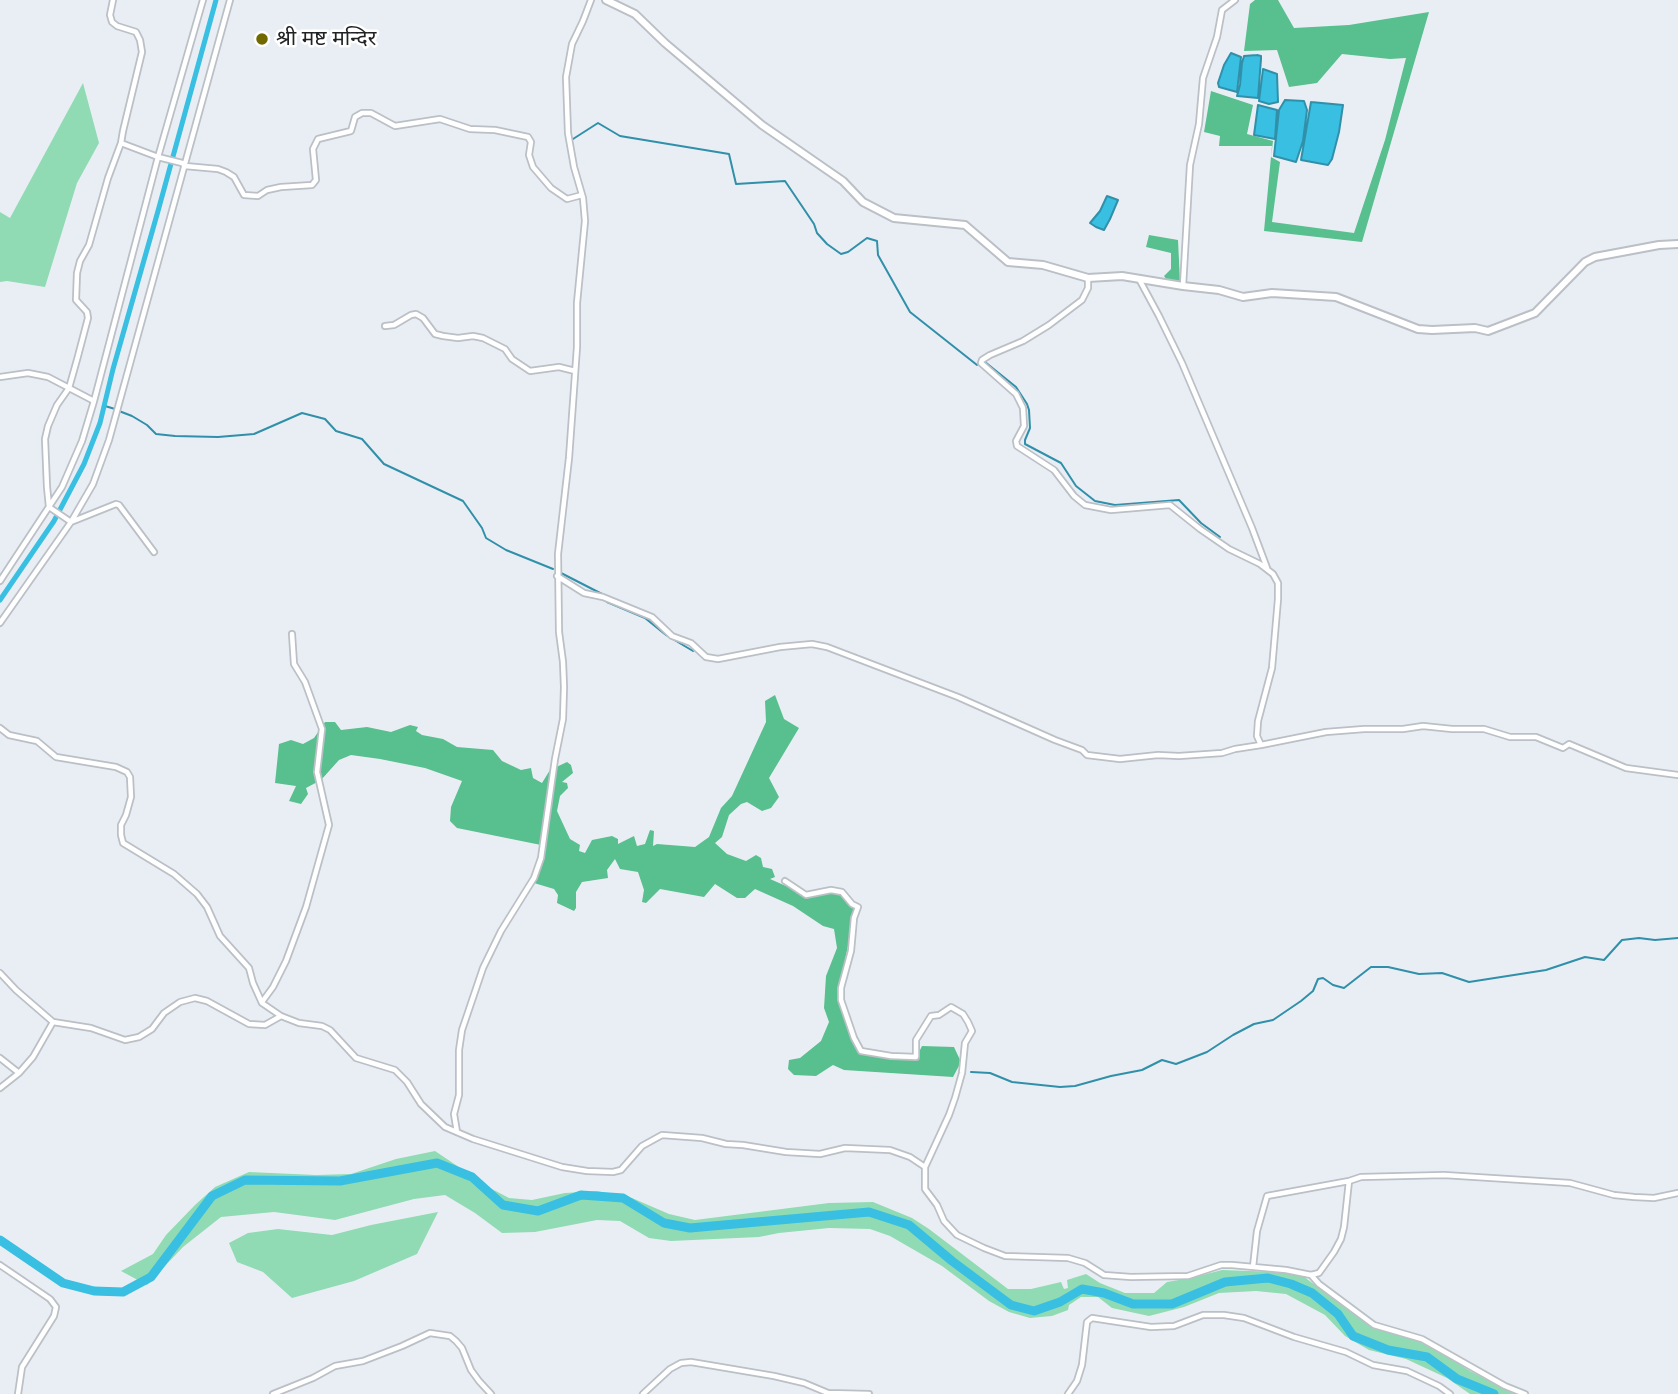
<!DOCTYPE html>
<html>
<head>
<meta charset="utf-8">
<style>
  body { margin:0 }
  canvas { display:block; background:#e9eef4 }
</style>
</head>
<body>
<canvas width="1678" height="1394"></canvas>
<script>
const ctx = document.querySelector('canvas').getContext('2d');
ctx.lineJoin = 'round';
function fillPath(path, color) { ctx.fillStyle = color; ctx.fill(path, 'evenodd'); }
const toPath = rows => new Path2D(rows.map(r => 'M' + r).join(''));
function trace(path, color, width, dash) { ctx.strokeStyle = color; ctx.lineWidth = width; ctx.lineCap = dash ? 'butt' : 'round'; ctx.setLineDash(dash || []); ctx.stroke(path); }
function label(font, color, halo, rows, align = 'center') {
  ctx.font = font + ' Montserrat,"Noto Sans Devanagari",sans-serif'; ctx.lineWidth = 5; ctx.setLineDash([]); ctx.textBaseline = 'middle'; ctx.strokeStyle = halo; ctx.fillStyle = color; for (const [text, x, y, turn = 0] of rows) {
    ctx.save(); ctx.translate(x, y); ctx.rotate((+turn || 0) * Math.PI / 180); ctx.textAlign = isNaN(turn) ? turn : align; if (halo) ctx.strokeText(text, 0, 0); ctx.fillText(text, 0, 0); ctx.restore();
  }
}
const green = toPath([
  [83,83,99,143,77,183,45,287,7,281,0,282,0,212,10,218],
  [435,1151,490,1188,509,1198,532,1200,565,1193,597,1191,632,1198,669,1214,695,1220,829,1203,873,1202,912,1218,929,1229,1008,1289,1031,1289,1061,1282,1064,1289,1068,1288,1067,1280,1086,1274,1100,1283,1125,1293,1154,1293,1167,1282,1191,1278,1222,1270,1277,1272,1303,1276,1352,1313,1382,1330,1422,1341,1442,1352,1470,1371,1517,1394,1470,1394,1447,1378,1406,1359,1369,1350,1345,1336,1325,1315,1286,1294,1256,1291,1219,1293,1184,1307,1149,1316,1112,1308,1098,1297,1081,1297,1069,1305,1068,1310,1052,1316,1030,1318,1009,1312,989,1301,942,1266,890,1236,870,1229,829,1228,779,1233,759,1237,671,1241,649,1238,620,1221,597,1220,535,1232,502,1233,475,1213,445,1195,414,1199,335,1220,274,1212,221,1217,183,1247,147,1285,121,1271,153,1254,166,1235,195,1205,215,1187,249,1172,316,1175,351,1174,396,1159],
  [438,1212,417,1254,354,1281,292,1298,263,1272,237,1262,229,1243,248,1233,278,1229,332,1235,371,1225]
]);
const forest = toPath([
  [1255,0,1278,0,1294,28,1349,25,1429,12,1362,242,1264,231,1272,146,1219,146,1220,136,1204,132,1211,91,1253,105,1247,134,1273,141,1271,157,1280,162,1272,222,1354,233,1385,140,1406,58,1390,59,1342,54,1317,83,1289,87,1277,50,1244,51,1250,4],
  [1149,235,1178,240,1180,282,1173,288,1164,276,1171,269,1171,253,1146,247],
  [775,695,784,719,799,728,769,778,779,797,771,808,762,811,747,802,741,804,729,815,722,837,715,843,727,854,746,861,756,855,761,858,763,867,772,869,775,877,770,879,811,897,826,892,841,893,856,908,838,993,853,1042,860,1053,915,1060,922,1046,954,1047,961,1062,953,1077,844,1070,833,1065,816,1076,794,1075,788,1069,789,1060,800,1058,821,1041,829,1022,824,1008,826,976,837,948,834,929,823,926,793,906,755,889,745,898,737,898,715,884,704,897,660,889,646,903,642,902,644,890,638,872,620,869,615,859,607,870,608,878,582,882,576,892,576,908,574,911,557,903,558,895,554,889,534,883,546,846,457,828,450,821,451,807,462,781,425,768,380,759,351,755,339,760,321,780,306,788,308,794,301,804,289,801,296,786,275,783,279,744,291,740,303,744,314,738,325,722,335,722,341,730,367,727,391,732,410,725,418,727,416,731,422,735,443,739,457,747,493,750,502,761,521,770,531,768,533,778,542,783,550,770,567,762,571,765,573,773,562,782,567,783,568,788,560,796,557,811,570,839,580,845,579,851,585,853,592,840,612,836,618,839,618,844,634,836,637,846,645,844,650,830,654,831,653,846,657,844,695,847,709,837,721,808,732,796,766,722,765,701]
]);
const water = toPath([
  [1231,53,1241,57,1237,92,1219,87,1218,83,1224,65,1231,53],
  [1257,55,1261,56,1261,59,1258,98,1237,96,1240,85,1242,63,1244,56,1257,55],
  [1263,69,1277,74,1278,102,1269,104,1259,101,1263,69],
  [1285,100,1304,101,1307,110,1303,141,1296,162,1274,156,1279,110,1285,100],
  [1311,102,1343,105,1339,132,1332,159,1328,165,1301,160,1311,102],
  [1258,105,1277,110,1275,139,1254,135,1258,105],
  [1107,196,1118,200,1110,219,1104,230,1096,227,1090,223,1100,211,1107,196]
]);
const stream = toPath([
  [573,139,598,123,620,136,729,154,736,184,785,181,814,224,817,233,827,244,841,254,848,252,867,238,877,241,878,255,910,312,977,365],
  [985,362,1016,387,1027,404,1029,410,1030,428,1025,440,1025,444,1061,463,1076,486,1095,501,1115,505,1179,500,1201,523,1220,537],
  [105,406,115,409],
  [119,411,132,416,147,425,156,434,175,436,218,437,254,434,302,413,325,419,336,431,362,439,384,464,463,501,482,528,486,538,506,550,553,569],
  [561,573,602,594],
  [607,602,645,618,666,635,693,651],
  [971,1072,990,1073,1012,1082,1060,1087,1075,1086,1111,1076,1142,1070,1162,1060,1176,1064,1207,1052,1233,1035,1254,1024,1273,1020,1301,1001,1313,991,1318,979,1323,978,1333,985,1344,988,1371,967,1388,967,1419,974,1442,973,1469,982,1546,970,1585,957,1604,960,1622,940,1639,938,1655,940,1678,938]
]);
const canal = toPath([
  [0,600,54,521,84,464,100,423,113,369,158,211,216,0]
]);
const river = toPath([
  [0,1240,63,1283,94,1291,123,1292,151,1277,212,1196,245,1180,340,1181,437,1163,472,1177,503,1205,538,1211,581,1195,623,1198,664,1223,690,1228,869,1212,909,1225,952,1261,1011,1305,1034,1311,1060,1302,1082,1289,1104,1293,1133,1304,1172,1304,1225,1282,1268,1278,1291,1284,1312,1293,1338,1314,1353,1336,1388,1350,1427,1357,1457,1379,1494,1394]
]);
const minor = toPath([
  [113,0,110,15,112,22,117,26,136,32,140,40,142,52,123,131,121,143,158,157,182,163,185,166,218,169,226,172,234,177,244,195,258,196,267,190,281,187,312,185,316,180,313,149,318,139,351,131,355,117,362,113,371,113,395,126,440,119,470,129,495,130,528,137,531,142,529,155,533,167,551,188,567,199,582,195],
  [1088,278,1088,288,1082,300,1049,325,1023,341,990,355,982,360,981,363,1016,394,1023,408,1024,426,1016,441,1017,446,1054,470,1074,496,1085,505,1111,510,1170,505,1200,529,1229,549,1260,564,1273,574,1278,583,1278,599,1272,668,1258,721,1257,736,1261,745,1326,732,1364,729,1403,729,1423,726,1452,729,1484,729,1510,737,1536,737,1563,748,1569,744,1626,768,1678,775],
  [1139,279,1159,316,1182,363,1252,528,1267,568],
  [1183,286,1190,165,1199,124,1203,78,1217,37,1222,10,1235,0],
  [385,326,394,325,411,315,416,314,423,318,435,334,443,336,458,338,473,336,483,338,505,349,512,359,530,371,559,367,575,371],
  [0,377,28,373,48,377,94,401],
  [71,522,93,484,109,440,230,0],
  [71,522,116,504,119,505,154,552],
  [557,576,584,593,603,597,652,617,672,636,691,643,706,657,718,659,780,647,812,644,827,647,958,697,1055,740,1082,750,1087,755,1120,759,1158,755,1179,756,1222,753,1235,749,1261,745],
  [0,581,62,487,82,441,94,401,158,157,203,0],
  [0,623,71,522,49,507,47,487,45,439,48,426,57,405,69,388,78,356,88,318,87,312,76,300,77,273,80,261,89,245,108,178,121,143],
  [0,728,9,735,37,741,56,757,116,767,127,772,130,777,131,797,126,815,121,825,121,835,123,843,174,874,197,894,207,907,220,936,249,968,253,983,262,1003,281,1016,299,1023,322,1026,330,1030,356,1058,395,1070,407,1082,421,1104,445,1127,473,1139,562,1167,587,1171,613,1172,621,1170,642,1146,662,1135,702,1138,726,1144,743,1145,786,1152,820,1154,845,1148,890,1150,910,1157,925,1167,925,1189,937,1205,944,1221,957,1235,984,1248,1005,1256,1068,1258,1085,1263,1104,1275,1131,1277,1188,1276,1221,1265,1232,1265,1286,1270,1311,1275,1319,1273,1334,1252,1341,1239,1344,1227,1349,1181,1361,1177,1444,1175,1570,1183,1614,1195,1634,1197,1654,1198,1678,1193],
  [785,881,806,895,831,890,842,892,852,904,858,907,854,918,851,951,841,988,841,1000,854,1038,861,1051,891,1056,916,1057,916,1040,931,1016,939,1015,951,1007,963,1014,968,1022,972,1031,965,1043,962,1073,955,1098,949,1115,925,1167],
  [0,973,16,990,53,1022],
  [262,1002,273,987,286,961,306,907,329,825,317,772,322,729,305,682,294,664,292,634],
  [0,1058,19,1073,33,1057,53,1022,91,1028,125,1040,139,1037,152,1029,164,1013,180,1002,195,998,207,1001,249,1024,265,1025,281,1016],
  [0,1088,19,1073],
  [457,1132,454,1114,459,1095,459,1050,462,1030,483,968,501,931,534,878,541,858,555,759,563,719,564,687,563,662,559,632,558,554,569,458,577,347,577,303,585,221,583,198,574,167,568,133,566,77,572,44,583,21,591,0],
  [0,1265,50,1299,56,1307,54,1316,22,1367,18,1394],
  [1253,1267,1257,1231,1267,1196,1349,1181],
  [1311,1275,1319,1284,1374,1325,1422,1339,1505,1386,1525,1394],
  [273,1394,313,1378,335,1366,363,1361,402,1346,430,1333,450,1336,456,1341,462,1348,471,1370,479,1381,491,1394],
  [643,1394,670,1369,681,1363,691,1362,774,1376,804,1383,828,1393,869,1394],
  [1068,1394,1077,1381,1082,1365,1087,1322,1092,1318,1151,1327,1174,1326,1203,1315,1224,1315,1244,1318,1294,1337,1346,1352,1373,1365,1407,1371,1439,1386,1450,1394]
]);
const tertiary = toPath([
  [606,0,635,14,665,43,762,125,843,181,863,202,894,218,965,225,1008,262,1043,265,1088,278,1122,276,1183,286,1219,290,1243,297,1272,293,1336,297,1418,329,1432,330,1475,328,1488,331,1535,313,1585,262,1595,257,1659,245,1678,244]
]);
const markers = [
  [262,39,7,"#726800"]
];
const poiNames = [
  ["श्री मष्ट मन्दिर",276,39]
];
fillPath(green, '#90dbb4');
fillPath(forest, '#58bf8e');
fillPath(water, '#38bfe2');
trace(water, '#3190a9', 2);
trace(stream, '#3190a9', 2);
trace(canal, '#38bfe2', 5);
trace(river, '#38bfe2', 9);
trace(minor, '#bbc0c6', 8);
trace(tertiary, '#bbc0c6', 10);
trace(minor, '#fff', 4.5);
trace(tertiary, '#fff', 6);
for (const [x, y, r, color] of markers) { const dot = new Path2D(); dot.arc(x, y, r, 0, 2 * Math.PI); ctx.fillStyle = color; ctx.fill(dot); trace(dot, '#fff', 2.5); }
label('21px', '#202224', '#fff', poiNames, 'left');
</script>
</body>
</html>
